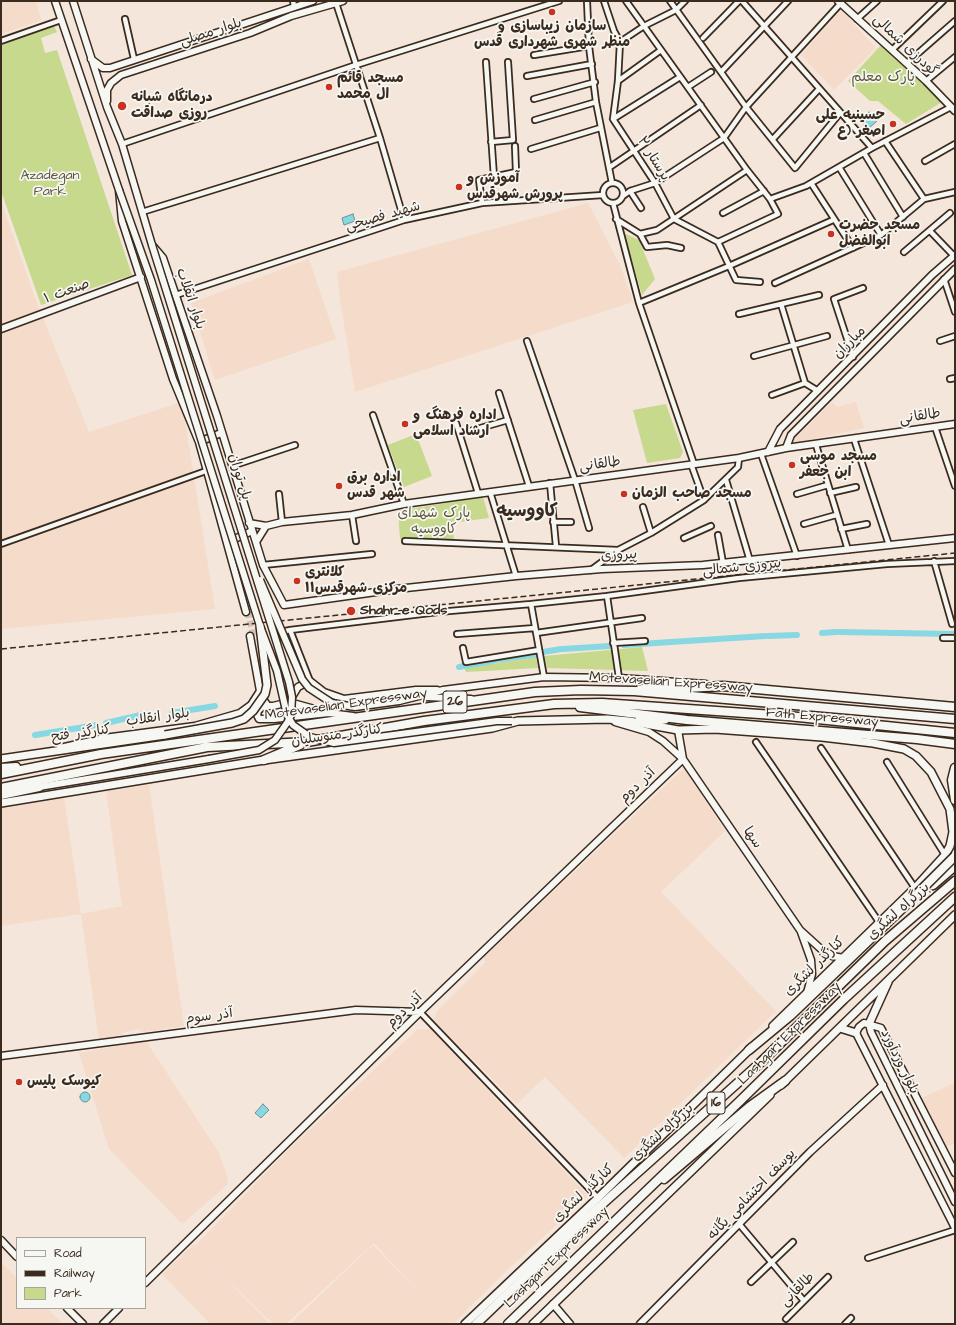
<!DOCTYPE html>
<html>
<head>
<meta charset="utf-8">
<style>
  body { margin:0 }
  #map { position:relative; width:956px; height:1325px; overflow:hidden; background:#f5e6db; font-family:"Architects Daughter",sans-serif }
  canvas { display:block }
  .frame { position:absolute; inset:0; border:2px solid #3b2a1e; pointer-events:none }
  .legend { position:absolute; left:16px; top:1237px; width:130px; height:72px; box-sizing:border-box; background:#f6f6f2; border:1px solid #aba49d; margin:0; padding:5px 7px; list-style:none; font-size:12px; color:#3b2a1e }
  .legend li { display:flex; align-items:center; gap:8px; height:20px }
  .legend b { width:20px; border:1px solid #aba49d }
</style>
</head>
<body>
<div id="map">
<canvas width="956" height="1325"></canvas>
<div class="frame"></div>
<ul class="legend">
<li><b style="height:5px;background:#f6f6f2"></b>Road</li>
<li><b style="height:5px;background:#3b2a1e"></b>Railway</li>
<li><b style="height:11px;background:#c6d98d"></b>Park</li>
</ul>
</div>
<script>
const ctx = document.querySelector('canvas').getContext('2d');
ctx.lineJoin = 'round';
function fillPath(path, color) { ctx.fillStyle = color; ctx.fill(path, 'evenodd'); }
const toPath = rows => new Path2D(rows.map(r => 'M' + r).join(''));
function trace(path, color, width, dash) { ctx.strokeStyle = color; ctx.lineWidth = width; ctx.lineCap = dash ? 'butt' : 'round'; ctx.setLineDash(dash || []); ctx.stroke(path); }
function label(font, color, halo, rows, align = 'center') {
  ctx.font = font + ' "Architects Daughter","Playpen Sans Arabic",sans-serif'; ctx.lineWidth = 3.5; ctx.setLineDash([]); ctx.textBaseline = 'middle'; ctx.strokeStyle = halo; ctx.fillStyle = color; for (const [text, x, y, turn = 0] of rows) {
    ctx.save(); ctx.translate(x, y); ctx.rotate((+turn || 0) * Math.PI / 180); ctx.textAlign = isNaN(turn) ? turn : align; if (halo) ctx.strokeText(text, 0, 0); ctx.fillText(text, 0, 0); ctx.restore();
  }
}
const built = toPath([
  [1,1,36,1,41,20,1,34],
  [841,10,876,48,834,90,801,55],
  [1,201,37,303,89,432,182,402,215,609,1,629],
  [588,203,621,267,633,302,355,392,340,299,337,272],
  [309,259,336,339,215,380,191,303],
  [832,402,837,407,856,402,864,428,794,443,793,440],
  [684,768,725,831,661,892,776,1011,624,1158,545,1077,517,1104,434,1020,437,1011,486,962,483,958],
  [149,785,184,1026,143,1032,138,1029,122,1033,123,1037,99,1040,81,914,1,926,1,809,64,797,81,914,122,906,106,791],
  [418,1029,430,1029,588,1196,505,1272,453,1324,290,1324,373,1245,426,1300,374,1243,286,1324,273,1324,214,1266,270,1324,210,1324,162,1274,193,1245,195,1246,286,1152],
  [146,1041,219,1153,227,1175,228,1184,182,1224,109,1149,79,1053],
  [955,1083,955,1143,946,1147,921,1098],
  [1,1262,17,1278,17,1308,47,1308,63,1324,1,1324]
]);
const green = toPath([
  [54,26,57,32,41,38,45,53,57,50,132,275,41,305,1,191,1,45],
  [881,45,942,102,906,124,878,101,870,101,848,81],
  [624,233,639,240,655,279,642,295],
  [666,404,683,452,680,458,647,463,633,410],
  [416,434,432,476,404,487,388,445],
  [483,497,489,518,452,523,454,539,400,539,398,511],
  [642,647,648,671,547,668,544,656],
  [536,657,538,668,466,672,464,668]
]);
const water = toPath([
  [869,112,877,121,868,129,860,120,869,112],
  [353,214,355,221,344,225,342,218,353,214],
  '80 1097a5 5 0 1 1 10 0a5 5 0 1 1-10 0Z',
  [263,1104,269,1110,261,1118,255,1113,263,1104]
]);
const canal = toPath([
  [839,632,953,634],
  [822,633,836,632],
  [768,636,797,635],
  [624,645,765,636],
  [563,649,609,646],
  [543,652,561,649],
  [517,657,537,654],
  [495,660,516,657],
  [459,667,492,661],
  [172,713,215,706],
  [106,723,145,714],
  [35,735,97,725]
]);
const secondaryTunnel = toPath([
  [248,612,253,636]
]);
const street = toPath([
  [293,1,294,6],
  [587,1,589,46,596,102,612,183],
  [604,1,614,31,620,42,618,81,613,119,655,183,674,219,718,242,736,280,760,282],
  [626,1,747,170,770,199,778,214,718,242],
  [670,1,746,107,795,168,840,113],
  [742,1,872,148],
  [336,3,380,138,404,220],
  [125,19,134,59],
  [857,19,877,1],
  [703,38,739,1],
  [1,41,61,20],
  [620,42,644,26,676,10,685,1],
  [892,50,943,1],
  [534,55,589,46],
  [486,62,494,177],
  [907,63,955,21],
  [721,72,788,1],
  [527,76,592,64],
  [618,81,661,50],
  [926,81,955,57],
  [688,87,711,72],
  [534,99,595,82],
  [613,119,680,77],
  [535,120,596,102],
  [773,139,819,89],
  [885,141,924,199],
  [491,142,513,140,508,62],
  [122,144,356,65,559,1],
  [531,149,600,128],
  [864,153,903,217],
  [925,161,955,144],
  [610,167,701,105],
  [839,167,881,235],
  [811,183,853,248],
  '603 193a10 10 0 1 1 20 0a10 10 0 1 1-20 0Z',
  [630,191,641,208],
  [623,196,630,191,655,183,724,138,746,107,841,3],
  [770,199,806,186,872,148,951,107],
  [482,203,479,180,516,172,515,146],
  [613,203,639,303,694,464],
  [142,212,380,138],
  [723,213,764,191],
  [616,219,640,234,657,230,747,170],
  [930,231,954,256],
  [640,234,647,247,667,245,681,248],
  [904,252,950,213],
  [944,279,955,312],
  [775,283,881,235,924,199,955,192],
  [176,295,404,220,482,203,603,195],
  [639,303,729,266,833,220],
  [781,304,805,383,818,391],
  [739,314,819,295],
  [527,341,575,480,589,528],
  [940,341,955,336],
  [754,356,827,336],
  [853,357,834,299,863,288],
  [950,379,955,378],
  [499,393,529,486],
  [772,395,805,383],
  [373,415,404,504],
  [456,423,478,493],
  [935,427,955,486],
  [470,431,508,420],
  [854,439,889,545],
  [816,445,848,550],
  [761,454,797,556],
  [691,464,704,500],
  [232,466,295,445],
  [726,480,750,561],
  [550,483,556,546],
  [490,492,516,576],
  [830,493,856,487],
  [279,494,282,522],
  [797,494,828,485],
  [643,507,651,533],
  [352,515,356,541],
  [553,522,571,522],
  [804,524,836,515],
  [841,529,867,524],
  [718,535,723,563],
  [684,538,711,526],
  [405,541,618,550],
  [1,544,206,471],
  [934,561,952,624],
  [263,565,372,554],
  [591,570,618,550,651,533,704,500,738,467,739,458],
  [607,596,619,678],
  [531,604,544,677],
  [536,633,642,618],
  [457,634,535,628],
  [277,638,276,633,290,630],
  [943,638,955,638],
  [613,643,645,641],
  [463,648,466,662,539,650],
  [284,673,289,702],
  [310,681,290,630,438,612,531,604,607,596,739,578,887,564,955,561],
  [756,742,879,922],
  [821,748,915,888],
  [887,762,945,855],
  [420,1012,598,1198],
  [740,1225,804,1301],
  [868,1258,955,1230],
  [751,1282,793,1242],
  [786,1319,828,1277],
  [845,1324,851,1318]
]);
const secondary = toPath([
  [55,1,119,190,122,221,173,379,199,442,246,612],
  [73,1,107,107,122,144,152,245,163,258,217,416,263,565,284,605,397,589,516,576,602,569,703,565,955,538],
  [838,1,926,81,955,111],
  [91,59,103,68,110,68,313,1],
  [107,101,107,90,111,83,121,75,250,33,291,16,343,1],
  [1,329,141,277],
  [199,442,221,433],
  [786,448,791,435,955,269],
  [768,452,780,429,932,275,955,255],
  [249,523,266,526,282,522,352,515,404,504,739,458,786,448,955,424],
  [228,542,252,531],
  [256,542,266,526],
  [261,694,265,702,268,706,273,706,289,702,298,687,310,681,324,692,344,699,416,690,437,690],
  [426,697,471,699],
  [399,701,443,690,544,677,619,678,706,684],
  [289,702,329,713,353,716],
  [268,706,262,707,258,711,257,715,259,719,274,719,329,713],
  [615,722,649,732,663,741,683,759,800,930,822,950,832,956,844,958],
  [678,730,683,759],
  [60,748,104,738,195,726,240,713,251,705,260,691,250,636],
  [39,787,209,759],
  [801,932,811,960,812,974,807,993],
  [869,1024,871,1032,955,1202],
  [1,1056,356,1010,420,1012],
  [955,1173,881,1028,864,1023,859,1027,856,1033,955,1228],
  [1,1240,17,1257],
  [145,1283,420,1012,683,759],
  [553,1304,570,1324],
  [67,1308,83,1324],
  [103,1324,119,1308],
  [640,1324,810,1152,883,1085]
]);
const primary = toPath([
  [639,720,665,720],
  [1,759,165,735],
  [1,803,264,760,492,728,518,721,607,719,629,721,678,730,715,729,822,737,873,743,904,749,916,756,931,772,950,809,953,832,950,846,945,855,915,888,773,1026],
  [869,1024,888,982],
  [840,1028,856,1033],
  [781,1085,955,915],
  [465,1324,598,1198,752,1047],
  [533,1324,770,1095]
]);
const highway = toPath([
  [639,690,652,686,686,688,723,686,955,707],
  [580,707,687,720,917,739,955,744],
  [264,760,300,745],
  [1,768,16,767],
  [955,768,952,780,955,800],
  [1,774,101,754,535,692,581,690,634,691,955,719],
  [1,788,207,747,307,742,424,721,554,704,602,703,788,716,955,733],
  [1,795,39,787],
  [915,888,933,885,955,866],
  [749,1050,790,1016,914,897],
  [664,1179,749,1107,785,1081],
  [476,1324,580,1224,760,1063,885,941,955,881],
  [508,1324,741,1100,844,999,955,897]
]);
const rail = toPath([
  [1,649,955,553]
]);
const secondaryBridge = toPath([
  [119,190,151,280,260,626,277,671,287,715,293,725,310,737,334,743,497,721,512,721],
  [152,245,289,682,292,697,291,715,287,723,275,740,259,750,209,759],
  [260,580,302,679,309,688,332,703,343,705,355,707,399,701]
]);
const primaryBridge = toPath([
  [165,735,232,723,244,719,253,711,265,694,267,685,260,626]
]);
const highwayBridge = toPath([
  [914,897,955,856]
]);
const markers = [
  [552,12,4,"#c8321e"],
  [329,87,4,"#c8321e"],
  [122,106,5,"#c8321e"],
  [893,124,4,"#c8321e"],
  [459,187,4,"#c8321e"],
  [831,234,4,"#c8321e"],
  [405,424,4,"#c8321e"],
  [792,465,4,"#c8321e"],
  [339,486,4,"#c8321e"],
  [624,494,4,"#c8321e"],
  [297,581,4,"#c8321e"],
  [351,611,5,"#c8321e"],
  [19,1082,4,"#c8321e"]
];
const shields = [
  [455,702,24],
  [716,1103,18]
];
const shieldNames = [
  ["26",455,702],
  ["16",716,1103]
];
const poiNames = [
  ["سازمان زیباسازی و",552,27,"center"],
  ["منظر شهری شهرداری قدس",552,43,"center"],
  ["مسجد قائم",337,79],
  ["ال محمد",337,95],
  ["درمانگاه شبانه",131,98],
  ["روزی صداقت",131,114],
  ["حسینیه علی",885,116,"right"],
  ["اصغر (ع",885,132,"right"],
  ["آموزش و",467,179],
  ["پرورش شهرقدس",467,195],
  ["مسجد حضرت",839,226],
  ["ابوالفضل",839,242],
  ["اداره فرهنگ و",413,416],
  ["ارشاد اسلامی",413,432],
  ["مسجد موسی",800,457],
  ["ابن جعفر",800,473],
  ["اداره برق",347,478],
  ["شهر قدس",347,494],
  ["مسجد صاحب الزمان",632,494],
  ["کلانتری",305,573],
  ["۱۱مرکزی شهرقدس",305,589],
  ["Shahr-e Qods",360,611],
  ["کیوسک پلیس",27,1082]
];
const streetNames = [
  ["بلوار مصلی",211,33,-18],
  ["گودرزی شمالی",905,46,43],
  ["پرستار ۲",653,159,58],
  ["شهید فصیحی",383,217,-16],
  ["صنعت ۱",67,292,-20],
  ["بلوار انقلاب",190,299,71],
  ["مبارزان",850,343,-45],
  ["طالقانی",920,417,-9],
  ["طالقانی",600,465,-8],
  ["پل توران",239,477,73],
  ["پیروزی",619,556,-3],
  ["پیروزی شمالی",742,568,-6],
  ["Motevaselian Expressway",671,683,4],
  ["Motevaselian Expressway",346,705,-8],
  ["بلوار انقلاب",158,718,-8],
  ["Fath Expressway",822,718,5],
  ["کنارگذر فتح",81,734,-8],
  ["کنارگذر متوسلیان",337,736,-8],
  ["آذر دوم",638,786,-44],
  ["سها",752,838,56],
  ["بزرگراه لشگری",899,912,-42],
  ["کنارگذر لشگری",815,967,-44],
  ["آذر دوم",405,1011,-44],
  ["آذر سوم",209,1017,-8],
  ["Lashgari Expressway",790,1034,-45],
  ["بلوار وردآورد",899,1062,64],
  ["بزرگراه لشگری",663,1133,-42],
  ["کنارگذر لشگری",584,1194,-43],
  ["یوسف احتشامی یگانه",752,1195,-46],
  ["Lashgari Expressway",557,1258,-44],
  ["طالقانی",798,1290,-45]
];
const parkNames = [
  ["پارک معلم",883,78],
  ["Azadegan",50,176],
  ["Park",50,192],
  ["پارک شهدای",434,514],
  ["کاووسیه",434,530]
];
const districtNames = [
  ["کاووسیه",527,512]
];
fillPath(built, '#f4dbca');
fillPath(green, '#c6d98d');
fillPath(water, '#87d8e2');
trace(water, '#699294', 1);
trace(canal, '#87d8e2', 6);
trace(secondaryTunnel, '#d0c0b5', 6, [6, 3]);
trace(street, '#3b2a1e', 8);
trace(secondary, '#3b2a1e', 9);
trace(primary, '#3b2a1e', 10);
trace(highway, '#3b2a1e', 11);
trace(street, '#f6f6f2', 4.5);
trace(secondary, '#f6f6f2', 6);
trace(primary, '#f6f6f2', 7);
trace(highway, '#f6f6f2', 8);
trace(rail, '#3b2a1e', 1.5, [6, 3]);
trace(secondaryBridge, '#3b2a1e', 9, []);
trace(primaryBridge, '#3b2a1e', 10, []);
trace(highwayBridge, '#3b2a1e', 11, []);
trace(secondaryBridge, '#f6f6f2', 6);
trace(primaryBridge, '#f6f6f2', 7);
trace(highwayBridge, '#f6f6f2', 8);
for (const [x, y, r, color] of markers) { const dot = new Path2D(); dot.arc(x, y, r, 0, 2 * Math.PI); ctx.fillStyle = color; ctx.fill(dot); trace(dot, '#f6f6f2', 1.5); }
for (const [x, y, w] of shields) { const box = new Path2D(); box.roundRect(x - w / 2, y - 11, w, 22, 3); ctx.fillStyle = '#f6f6f2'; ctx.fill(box); trace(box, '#3b2a1e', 1); }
label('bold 13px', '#3b2a1e', null, shieldNames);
label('bold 14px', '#3b2a1e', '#f6f6f2', poiNames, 'left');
label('14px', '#3b2a1e', '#f6f6f2', streetNames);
label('14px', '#5e563a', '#f6f6f2', parkNames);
label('bold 18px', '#3b2a1e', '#f6f6f2', districtNames);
</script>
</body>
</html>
